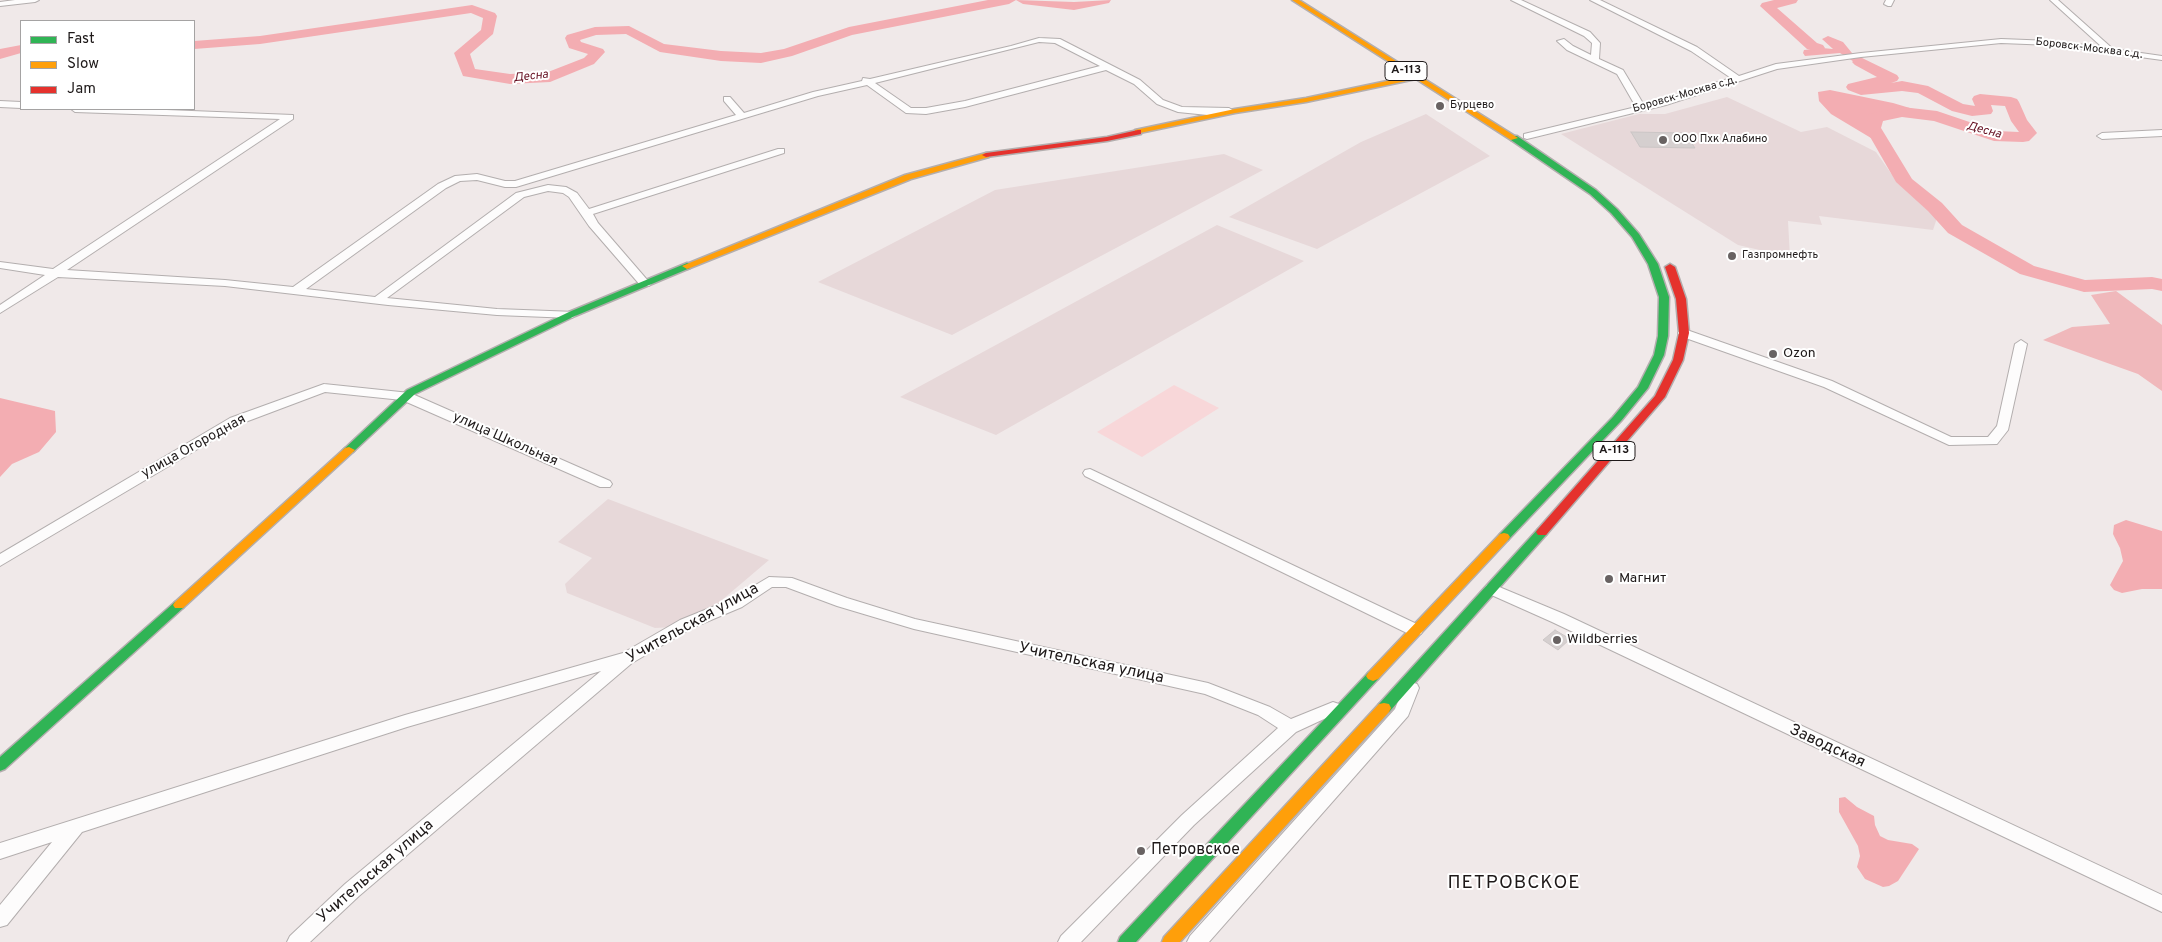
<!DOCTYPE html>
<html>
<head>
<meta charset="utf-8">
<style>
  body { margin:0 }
  #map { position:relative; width:2162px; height:942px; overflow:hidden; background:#f0e9e9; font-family:Overpass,sans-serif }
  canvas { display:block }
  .legend { position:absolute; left:20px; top:20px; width:175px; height:90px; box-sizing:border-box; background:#fff; border:1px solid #a5a3a3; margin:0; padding:6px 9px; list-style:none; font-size:15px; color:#1e1919 }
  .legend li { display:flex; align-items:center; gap:10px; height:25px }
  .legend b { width:25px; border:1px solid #a5a3a3 }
</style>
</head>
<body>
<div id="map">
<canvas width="2162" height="942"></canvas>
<ul class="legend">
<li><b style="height:6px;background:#30b455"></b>Fast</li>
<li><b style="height:6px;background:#ff9f0a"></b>Slow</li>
<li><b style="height:6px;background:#e5322d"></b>Jam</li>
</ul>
</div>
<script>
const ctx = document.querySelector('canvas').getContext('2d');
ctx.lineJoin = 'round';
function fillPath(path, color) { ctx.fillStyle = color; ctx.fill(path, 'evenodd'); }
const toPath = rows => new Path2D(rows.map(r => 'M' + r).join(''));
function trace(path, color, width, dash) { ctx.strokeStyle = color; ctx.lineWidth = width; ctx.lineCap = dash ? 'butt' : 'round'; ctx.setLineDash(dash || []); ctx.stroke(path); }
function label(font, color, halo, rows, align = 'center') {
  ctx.font = font + ' Overpass,sans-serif'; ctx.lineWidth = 4; ctx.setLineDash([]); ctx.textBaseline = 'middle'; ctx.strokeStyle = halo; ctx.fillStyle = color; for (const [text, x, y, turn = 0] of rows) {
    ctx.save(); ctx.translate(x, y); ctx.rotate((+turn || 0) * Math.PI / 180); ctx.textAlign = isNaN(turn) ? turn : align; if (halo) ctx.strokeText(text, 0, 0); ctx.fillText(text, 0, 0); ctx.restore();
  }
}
const built = toPath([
  [1727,97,1801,132,1827,127,1876,152,1897,182,1937,218,1933,230,1819,216,1822,225,1788,221,1790,257,1738,245,1561,134,1639,114,1665,114],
  [1426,114,1490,156,1317,249,1229,217,1361,142],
  [1224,154,1263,170,952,335,818,282,995,190],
  [1217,225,1304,261,996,435,900,397],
  [608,499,769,560,709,611,673,627,655,628,567,593,565,584,592,558,558,542]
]);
const green = toPath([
  [1174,385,1219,408,1142,457,1097,432]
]);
const forest = toPath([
  [2116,291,2162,325,2162,391,2138,374,2043,340,2072,327,2110,324,2091,295]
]);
const water = toPath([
  [1791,29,1796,30,1822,48,1833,49,1822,39,1828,36,1843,42,1852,53,1891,78,1875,75,1840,53,1805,56,1803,53,1804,50,1814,49,1789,31],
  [1830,90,1893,103,1940,117,1902,112,1875,118,1873,128,1881,144,1831,114,1819,101,1818,92],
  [0,398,55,411,56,432,39,452,12,464,0,477],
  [2126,520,2162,531,2162,589,2142,589,2122,593,2114,590,2110,585,2123,561,2120,548,2113,534,2114,525],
  [1845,797,1857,807,1874,816,1875,825,1880,836,1888,840,1912,844,1919,849,1898,881,1889,886,1883,887,1865,879,1857,867,1860,856,1858,846,1839,812,1839,798]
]);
const river = toPath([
  [988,0,1016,0,1009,4,852,35,792,56,761,63,721,61,660,52,626,34,596,35,580,40,581,42,603,49,605,52,594,64,550,82,510,84,463,76,454,53,481,30,483,18,471,13,260,44,194,49,194,41,260,36,472,5,495,13,497,16,493,34,470,54,475,69,510,74,548,72,584,58,588,54,569,48,565,38,567,35,595,27,629,26,664,44,721,51,761,53,784,49,849,27,988,0],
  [1016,0,1074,2,1111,0,1109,3,1074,10,1023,4,1016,0],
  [1774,0,1798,0,1796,3,1777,8,1817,43,1823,45,1825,48,1823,51,1818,52,1807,49,1760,6,1762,3,1774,0],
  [21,45,21,53,0,59,0,49,21,45],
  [1860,57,1897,75,1899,78,1897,81,1891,83,1902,81,1928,86,1963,104,1975,106,1972,99,1974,96,1980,94,2011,97,2017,99,2019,102,2027,120,2037,133,2029,141,2023,142,1994,141,1934,121,1902,117,1883,121,1881,128,1912,179,1942,203,1962,225,2034,266,2085,280,2152,277,2162,279,2162,291,2152,289,2084,292,2077,290,2020,274,1948,233,1928,211,1896,182,1865,128,1869,114,1902,107,1937,111,1996,131,2019,132,2011,121,2005,106,1991,105,1993,111,1991,114,1972,116,1952,111,1918,93,1902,91,1861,95,1848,90,1846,87,1848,84,1877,77,1855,65,1852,62,1855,59,1860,57]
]);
const building = toPath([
  [1631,132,1685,133,1695,148,1640,147,1631,132],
  [1555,630,1570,639,1558,650,1543,640,1555,630]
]);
const street = toPath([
  [15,0,39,0,35,2,0,6,0,2,15,0],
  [1511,0,1521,0,1590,32,1600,43,1599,59,1623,70,1644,105,1731,78,1691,51,1590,0,1600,0,1697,47,1739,76,1776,64,1861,53,2001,39,2052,41,2102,47,2050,0,2058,0,2113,49,2162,56,2162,60,2052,45,2001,43,1861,57,1777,69,1666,105,1527,139,1524,138,1524,134,1636,107,1617,74,1567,50,1557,41,1564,39,1573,46,1591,55,1592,43,1584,36,1511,0],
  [1886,0,1894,0,1891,6,1888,6,1884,4,1886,0],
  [1039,38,1060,39,1140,80,1163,100,1182,107,1229,108,1234,111,1229,114,1208,115,1178,112,1157,104,1134,84,1106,70,965,107,926,114,906,113,867,85,818,96,516,187,505,187,477,180,460,181,446,188,306,289,375,297,516,193,548,185,566,187,577,193,589,209,778,149,784,149,784,153,593,214,598,223,649,282,651,284,649,286,641,286,589,226,569,197,563,193,548,191,524,197,387,298,497,309,576,312,578,314,572,318,497,315,388,305,225,286,58,277,0,313,0,305,45,275,0,268,0,262,53,269,280,119,75,112,71,109,141,109,293,115,293,119,67,270,225,280,293,287,438,184,455,176,477,174,505,181,515,181,736,115,724,101,724,97,730,97,744,113,813,92,862,81,863,78,870,79,1011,46,1039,38],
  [1039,42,1055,43,1100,66,965,101,926,108,911,108,875,83,1039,42],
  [0,101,21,102,21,108,0,107,0,101],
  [2162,130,2162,136,2102,139,2097,136,2102,133,2162,130],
  [1684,329,1832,381,1951,437,1988,437,1997,426,2015,344,2021,340,2027,344,2008,430,1997,444,1949,445,1824,387,1680,336,1678,333,1680,330,1684,329],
  [324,384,410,393,610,481,612,484,610,487,600,487,402,400,325,392,240,424,0,566,0,554,230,418,324,384],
  [1090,469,1421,626,1423,630,1421,634,1415,635,1409,634,1085,476,1083,473,1085,470,1090,469],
  [769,577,792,578,847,598,915,619,1208,683,1270,707,1291,719,1333,702,1339,704,1341,708,1339,712,1296,732,1194,825,1081,942,1058,942,1061,936,1182,815,1278,728,1258,715,1205,694,914,629,837,606,786,587,772,587,742,607,692,628,632,663,359,896,310,942,287,942,290,936,345,884,601,671,407,727,82,832,7,925,0,927,0,905,52,842,0,859,0,843,405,715,623,653,680,620,732,599,769,577],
  [1492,584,1564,614,2162,895,2162,912,1552,622,1487,593,1484,589,1487,585,1492,584],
  [1411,682,1417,684,1419,688,1408,716,1209,942,1187,942,1190,936,1395,709,1405,684,1411,682]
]);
const fast = toPath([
  [1511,136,1517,136,1596,190,1617,209,1639,234,1658,264,1669,297,1668,336,1664,355,1648,388,1621,421,1508,540,1504,541,1500,540,1498,537,1500,534,1613,417,1638,387,1654,355,1658,336,1659,297,1648,264,1632,237,1611,213,1590,194,1511,140,1511,136],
  [687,263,690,264,690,268,575,316,415,394,353,452,345,452,343,450,407,390,569,312,687,263],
  [1542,528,1546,529,1548,532,1546,535,1389,712,1384,713,1379,712,1377,708,1379,704,1538,529,1542,528],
  [179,601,183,602,185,605,183,608,5,769,0,771,0,757,175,602,179,601],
  [1373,671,1378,673,1380,676,1378,679,1136,942,1118,942,1120,937,1368,673,1373,671]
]);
const slow = toPath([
  [1292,0,1299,0,1518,138,1511,140,1416,79,1306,102,1235,113,1135,134,1135,130,1235,109,1306,98,1411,76,1292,0],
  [986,153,989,153,989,157,911,179,690,268,687,269,682,266,905,175,986,153],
  [349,447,355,450,353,452,183,608,175,608,173,605,175,602,345,448,349,447],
  [1504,533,1508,534,1510,537,1508,540,1378,679,1373,681,1368,679,1366,676,1368,673,1500,534,1504,533],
  [1384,703,1389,704,1391,708,1389,712,1180,942,1162,942,1164,937,1379,704,1384,703]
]);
const jam = toPath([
  [1138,130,1141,130,1141,134,1107,141,986,157,982,155,986,153,1107,137,1138,130],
  [1670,264,1675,267,1686,299,1689,333,1683,360,1665,397,1546,535,1538,535,1536,532,1538,529,1655,396,1673,360,1679,333,1676,299,1665,267,1670,264]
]);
const markers = [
  [1440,106,5,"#686262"],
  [1663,140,5,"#686262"],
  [1732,256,5,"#686262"],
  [1773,354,5,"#686262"],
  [1609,579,5,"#686262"],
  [1557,640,5,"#686262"],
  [1141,851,5,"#686262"]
];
const farStreetnames = [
  ["Боровск-Москва с.д.",2089,49,7],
  ["Боровск-Москва с.д.",1685,95,-16]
];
const farPoinames = [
  ["Бурцево",1450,106],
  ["ООО Пхк Алабино",1673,140],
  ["Газпромнефть",1742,256]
];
const shields = [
  [1406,71,42],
  [1614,451,42]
];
const shieldNames = [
  ["А-113",1406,71],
  ["А-113",1614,451]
];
const farWaternames = [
  ["Десна",531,77,-6],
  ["Десна",1984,131,15]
];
const poiNames = [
  ["Ozon",1783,354],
  ["Магнит",1619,579],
  ["Wildberries",1567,640]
];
const streetNames = [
  ["улица Школьная",505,440,24],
  ["улица Огородная",194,447,-29]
];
const nearStreetnames = [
  ["Учительская улица",693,624,-29],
  ["Учительская улица",1091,664,12],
  ["Заводская",1827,747,25],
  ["Учительская улица",376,872,-41]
];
const nearPoinames = [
  ["Петровское",1151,851]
];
const nearQuarternames = [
  ["ПЕТРОВСКОЕ",1514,884]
];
fillPath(built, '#e7d8d9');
fillPath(green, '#f8d7d9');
fillPath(forest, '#f0b8bb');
fillPath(water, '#f3adb2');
fillPath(river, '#f3adb2');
fillPath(building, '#d5cfcf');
trace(building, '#cbc6c6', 1);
trace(street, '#b3aeae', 2);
trace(fast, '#b3aeae', 3);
trace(slow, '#b3aeae', 3);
trace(jam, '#b3aeae', 3);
fillPath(street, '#fdfcfc');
fillPath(fast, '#30b455');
fillPath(slow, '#ff9f0a');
fillPath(jam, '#e5322d');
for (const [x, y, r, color] of markers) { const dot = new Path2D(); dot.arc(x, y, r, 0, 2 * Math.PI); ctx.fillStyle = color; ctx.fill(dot); trace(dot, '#fff', 2); }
label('11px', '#1e1919', '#fff', farStreetnames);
label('11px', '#1e1919', '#fff', farPoinames, 'left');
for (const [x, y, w] of shields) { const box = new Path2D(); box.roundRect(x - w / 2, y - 9.5, w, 19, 4); ctx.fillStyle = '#fff'; ctx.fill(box); trace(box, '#1e1919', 1); }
label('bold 12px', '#1e1919', null, shieldNames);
label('italic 12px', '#640e20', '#fff', farWaternames);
label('14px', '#1e1919', '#fff', poiNames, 'left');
label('14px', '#1e1919', '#fff', streetNames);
label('16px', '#1e1919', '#fff', nearStreetnames);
label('16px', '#1e1919', '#fff', nearPoinames, 'left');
ctx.letterSpacing = '1px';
label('19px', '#1e1919', '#fff', nearQuarternames);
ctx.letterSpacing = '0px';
</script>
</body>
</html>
